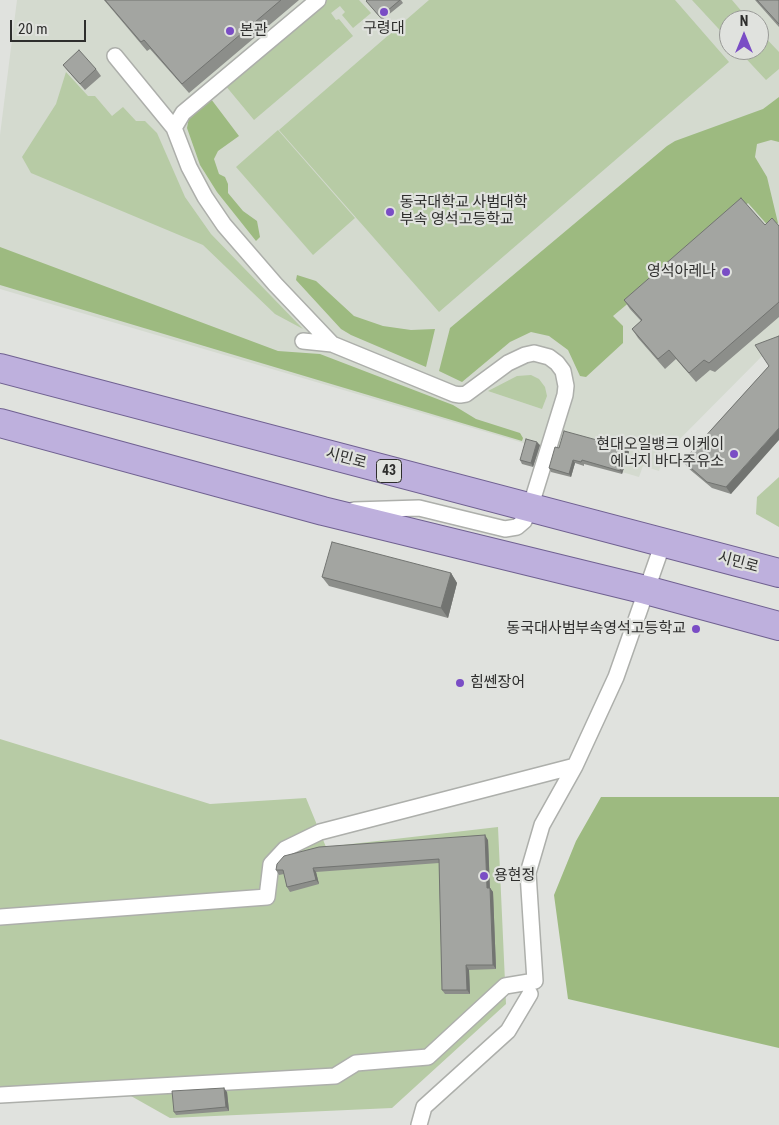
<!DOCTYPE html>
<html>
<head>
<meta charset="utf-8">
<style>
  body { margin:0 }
  #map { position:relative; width:779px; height:1125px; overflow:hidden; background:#e0e2de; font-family:"Roboto Condensed",sans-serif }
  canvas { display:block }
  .north { position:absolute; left:719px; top:10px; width:50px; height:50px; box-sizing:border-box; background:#e0e2de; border:1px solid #999a97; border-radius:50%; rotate:0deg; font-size:14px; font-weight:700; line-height:20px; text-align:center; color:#2e2e2d }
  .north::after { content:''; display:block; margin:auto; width:18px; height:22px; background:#7a4dc5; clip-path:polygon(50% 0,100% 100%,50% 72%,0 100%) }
  .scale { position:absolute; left:10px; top:20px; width:76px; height:22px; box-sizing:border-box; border:2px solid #2e2e2d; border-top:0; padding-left:6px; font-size:15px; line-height:18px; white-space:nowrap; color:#2e2e2d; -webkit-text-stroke:4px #e0e2de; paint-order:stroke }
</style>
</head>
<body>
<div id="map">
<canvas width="779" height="1125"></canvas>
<div class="north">N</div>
<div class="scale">20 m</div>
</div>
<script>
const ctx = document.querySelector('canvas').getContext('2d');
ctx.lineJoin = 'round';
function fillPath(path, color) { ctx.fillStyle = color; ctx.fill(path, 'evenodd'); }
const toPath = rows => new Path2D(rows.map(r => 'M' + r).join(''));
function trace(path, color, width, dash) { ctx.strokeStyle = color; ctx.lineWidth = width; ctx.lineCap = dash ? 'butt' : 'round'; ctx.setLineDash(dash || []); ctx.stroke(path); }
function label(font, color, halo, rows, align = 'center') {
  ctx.font = font + ' "Roboto Condensed","Noto Sans KR",sans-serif'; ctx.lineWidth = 4.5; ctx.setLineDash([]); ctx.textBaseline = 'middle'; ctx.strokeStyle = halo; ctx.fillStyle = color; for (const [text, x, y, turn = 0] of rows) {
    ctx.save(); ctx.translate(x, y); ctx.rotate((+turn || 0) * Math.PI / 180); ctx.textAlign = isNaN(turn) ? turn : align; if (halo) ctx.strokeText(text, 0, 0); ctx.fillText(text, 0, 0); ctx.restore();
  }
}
const built = toPath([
  [17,0,779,0,779,339,664,455,659,471,643,466,639,477,0,289,0,135],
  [729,20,759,20,759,50,729,50]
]);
const green = toPath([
  [325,0,359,0,371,13,353,28,342,15,345,12,340,6,331,13,336,20,339,19,353,36,254,120,225,85],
  [429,0,675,0,729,62,439,312,279,130],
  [692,0,732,0,749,20,729,20,729,40],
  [759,31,779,52,779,69,766,80,738,50,759,50],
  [66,72,88,96,95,96,112,116,123,107,136,121,145,121,157,133,185,197,211,234,303,329,275,314,203,245,31,173,22,157,56,104],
  [278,130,355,218,313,255,236,167],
  [531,375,539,379,545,387,547,396,542,409,488,391,517,376],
  [779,477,779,527,756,514,757,497],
  [0,739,210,804,306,798,326,847,498,827,506,1004,392,1108,170,1118,131,1096,0,1103]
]);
const forest = toPath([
  [779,97,779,142,771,140,757,144,755,157,767,177,778,223,771,229,748,203,613,316,623,326,623,343,586,377,580,376,568,350,549,336,531,332,510,342,462,382,439,371,450,328,667,146,675,141,763,109],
  [211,99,239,136,218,151,214,159,219,174,225,177,228,184,228,193,243,211,257,221,260,237,256,241,217,192,200,165,187,128,189,117],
  [0,247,278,351,320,354,453,405,476,419,520,433,523,438,522,441,0,285],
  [297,275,316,281,354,316,383,326,411,330,435,329,426,367,351,335,341,329,296,280],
  [601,797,779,797,779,1048,568,999,554,895,576,841]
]);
const lane = toPath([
  [115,56,174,128,189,167,205,197,224,225,275,284,332,344,454,394,460,395,466,394,508,363,525,355,534,353,549,357,557,363,563,371,566,386,565,395,530,508,524,521,517,527,505,529,419,508,354,510],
  [174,128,183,113,318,0],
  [303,341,332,344],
  [0,917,267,897,271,864,285,849,320,832,575,766],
  [0,1095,335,1076,356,1063,428,1057,505,986,535,981,528,873,542,825,575,766,616,677,663,543],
  [419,1125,424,1107,508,1031,530,994]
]);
const primary = toPath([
  [0,368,779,573],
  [0,423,323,511,646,590,779,626]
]);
const wall = toPath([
  [104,0,299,0,189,93,150,49,147,51],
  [367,0,401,0,403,3,382,20,369,4,366,1],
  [755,0,779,0,779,27],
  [63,65,96,69,101,76,85,90,68,71],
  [765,225,779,226,779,317,715,372,710,370,696,382,676,359,665,369,638,338,632,329,641,321,630,309,624,300],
  [779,336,731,494,712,488,688,468,683,461,769,366],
  [540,445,533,467,522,464,520,460],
  [559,448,626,448,629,452,622,474,584,464,584,466,575,463,571,477,551,472,549,468],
  [451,573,457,583,448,618,329,586,322,577],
  [488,840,490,888,493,892,496,969,469,970,470,994,445,994,442,990,439,863,316,872,319,884,290,892,287,887,284,874,279,875,276,870],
  [227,1092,229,1111,176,1115,174,1112]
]);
const shadedWall = toPath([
  [779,428,779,440,731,494,726,487],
  [537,442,540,445,533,467,531,463],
  [626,448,629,452,622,474,620,471],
  [573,460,575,463,571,477,569,474],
  [451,573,457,583,448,618,441,608],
  [485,835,488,840,490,893,487,888],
  [313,868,316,872,319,884,316,880],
  [490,888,493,892,496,969,493,965],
  [466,965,469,970,470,994,467,990],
  [224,1088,227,1092,229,1111,226,1107]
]);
const building = toPath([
  [105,0,281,0,182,84,144,40,141,42,105,0],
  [367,0,400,0,380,17,366,1,367,0],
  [757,0,779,0,779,24,757,0],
  [79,50,96,69,80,84,63,65,79,50],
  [741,198,765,225,772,218,779,226,779,302,709,363,704,360,689,373,669,350,658,359,632,329,642,320,624,300,741,198],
  [779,336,779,428,726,487,707,482,683,461,769,366,755,345,779,336],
  [564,431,626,448,620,471,582,460,581,462,573,460,569,474,549,468,555,447,559,448,564,431],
  [526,439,537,442,531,463,520,460,526,439],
  [332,542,451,573,441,608,322,577,332,542],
  [485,835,487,888,490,888,493,965,466,965,467,990,442,990,439,859,313,868,316,880,287,887,283,870,276,870,277,864,284,856,319,847,485,835],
  [224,1088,226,1107,174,1112,172,1091,224,1088]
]);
const markers = [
  [384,12,5,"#7a4dc5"],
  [230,31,5,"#7a4dc5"],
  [390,212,5,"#7a4dc5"],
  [726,272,5,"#7a4dc5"],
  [734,454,5,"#7a4dc5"],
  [696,629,5,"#7a4dc5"],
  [460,683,5,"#7a4dc5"],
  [484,876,5,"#7a4dc5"]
];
const shields = [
  [389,471,25]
];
const shieldNames = [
  ["43",389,471]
];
const poiNames = [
  ["구령대",384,29,"center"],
  ["본관",240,31],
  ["동국대학교 사범대학",400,203],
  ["부속 영석고등학교",400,220],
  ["영석아레나",716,272,"right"],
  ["현대오일뱅크 이케이",724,445,"right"],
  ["에너지 바다주유소",724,462,"right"],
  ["동국대사범부속영석고등학교",686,629,"right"],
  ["힘쎈장어",470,683],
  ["용현정",494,876]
];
const streetNames = [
  ["시민로",346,459,15],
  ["시민로",738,563,15]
];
fillPath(built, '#d4dacf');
fillPath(green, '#b7cba5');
fillPath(forest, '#9dba80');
trace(lane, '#adafab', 18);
trace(primary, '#706191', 30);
trace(lane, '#fff', 15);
trace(primary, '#beb0dd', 28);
fillPath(wall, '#8c8e8a');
fillPath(shadedWall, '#727471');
fillPath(building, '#a3a5a1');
trace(building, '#727471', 1);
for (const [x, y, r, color] of markers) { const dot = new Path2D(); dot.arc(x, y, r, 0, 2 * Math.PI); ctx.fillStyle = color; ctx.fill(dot); trace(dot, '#e0e2de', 2); }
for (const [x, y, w] of shields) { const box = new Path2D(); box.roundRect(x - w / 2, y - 11.5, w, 23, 4); ctx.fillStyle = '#e0e2de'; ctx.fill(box); trace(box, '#2e2e2d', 1); }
label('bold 14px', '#2e2e2d', null, shieldNames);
label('15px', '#2e2e2d', '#e0e2de', poiNames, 'left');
label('15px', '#2e2e2d', '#e0e2de', streetNames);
</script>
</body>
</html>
